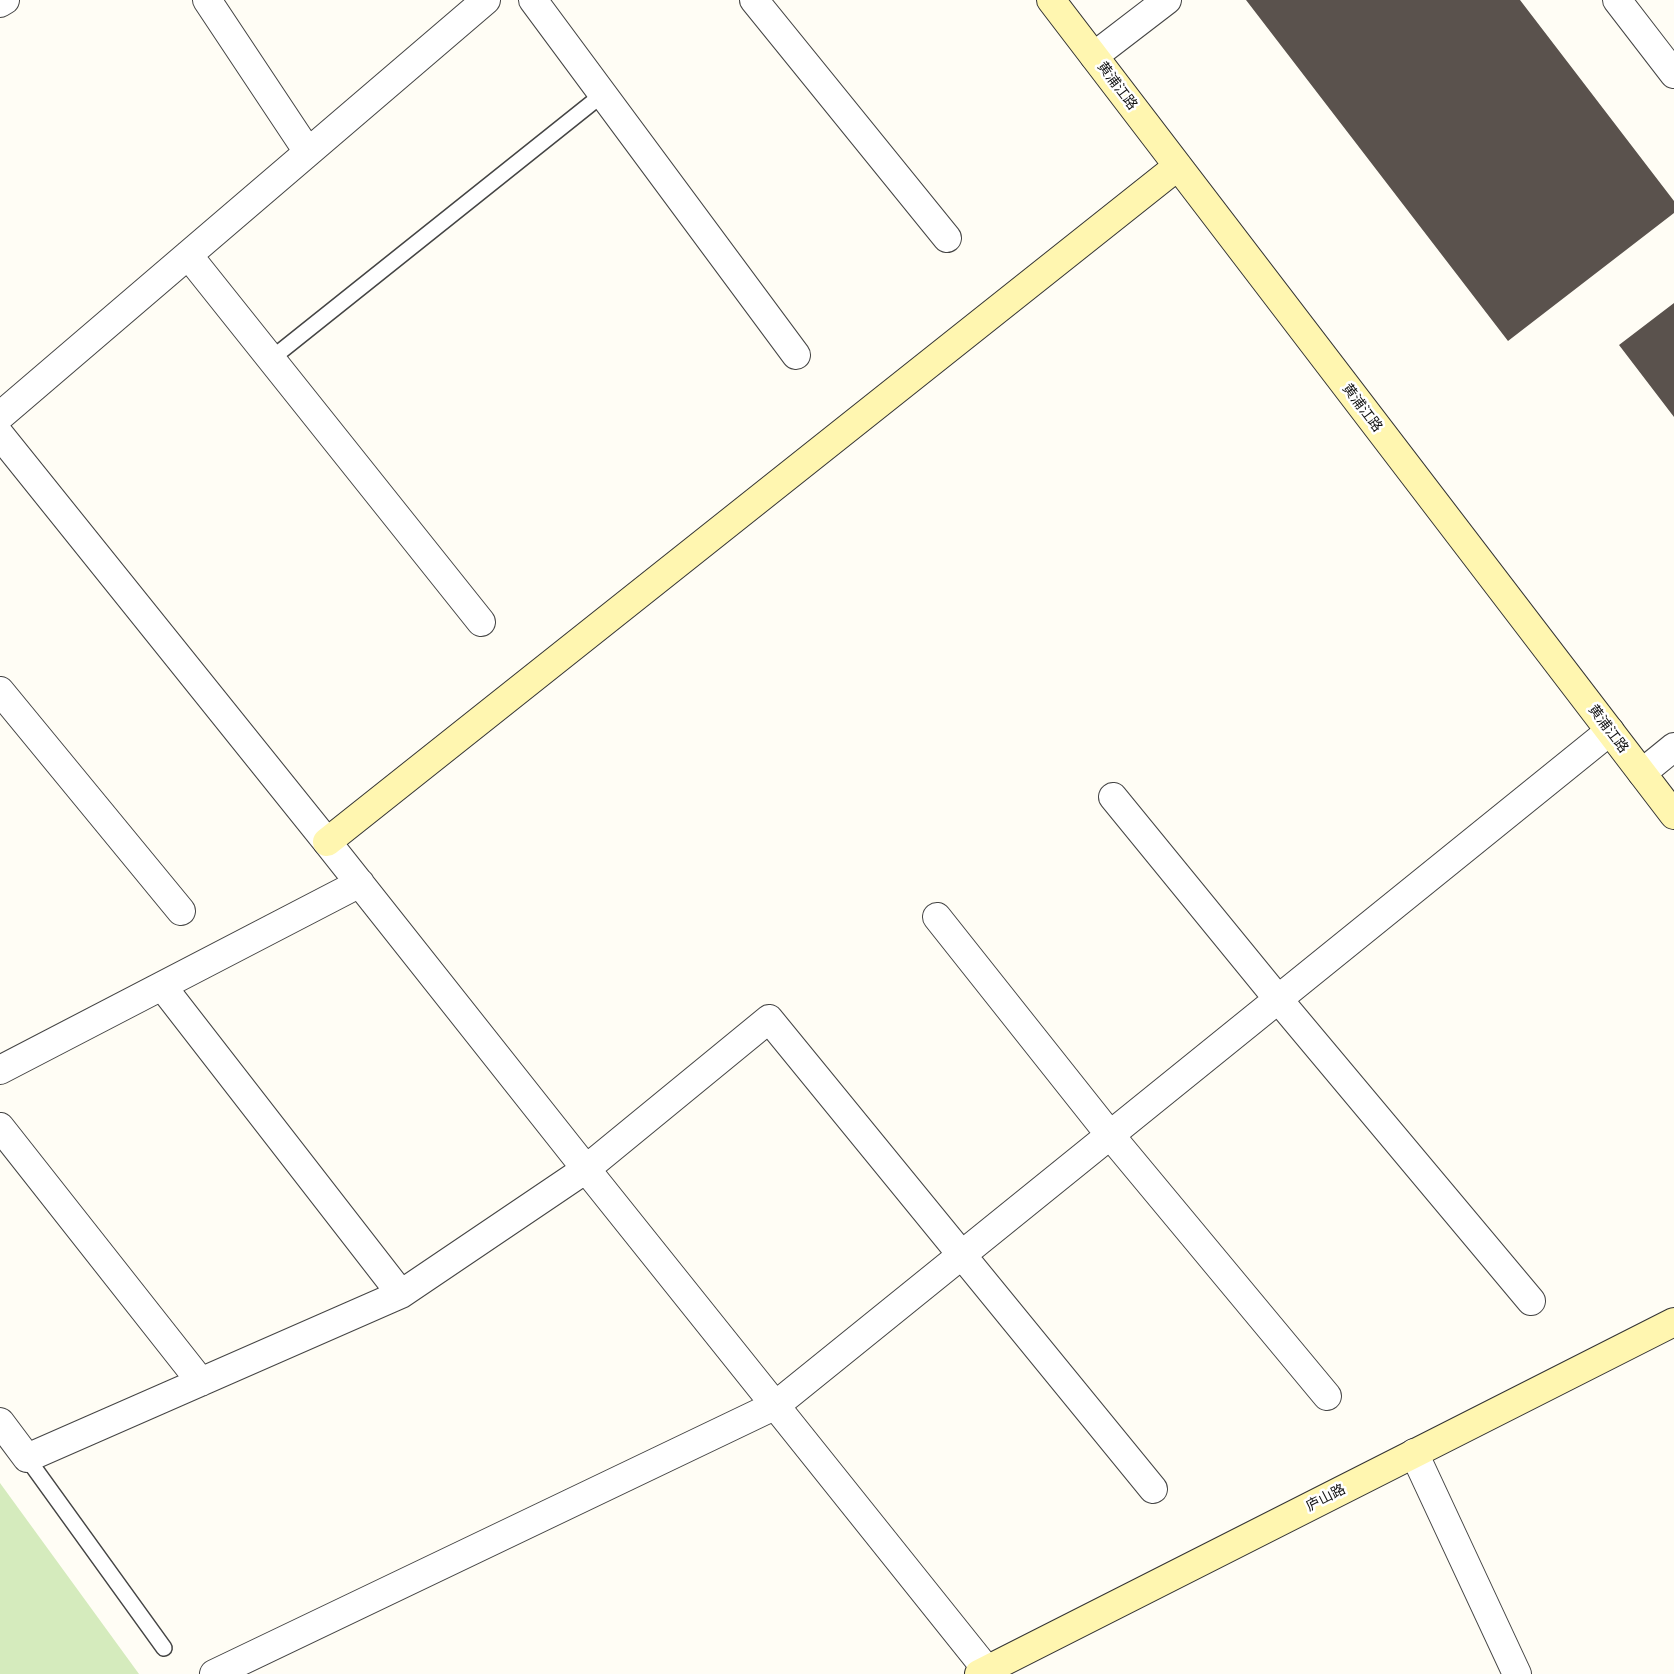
<!DOCTYPE html>
<html>
<head>
<meta charset="utf-8">
<style>
  body { margin:0 }
  canvas { display:block; background:#fffdf5 }
</style>
</head>
<body>
<canvas width="1674" height="1674"></canvas>
<script>
const ctx = document.querySelector('canvas').getContext('2d');
ctx.lineJoin = 'round';
function fillPath(path, color) { ctx.fillStyle = color; ctx.fill(path, 'evenodd'); }
const toPath = rows => new Path2D(rows.map(r => 'M' + r).join(''));
function trace(path, color, width, dash) { ctx.strokeStyle = color; ctx.lineWidth = width; ctx.lineCap = dash ? 'butt' : 'round'; ctx.setLineDash(dash || []); ctx.stroke(path); }
function label(font, color, halo, rows, align = 'center') {
  ctx.font = font + ' "IBM Plex Serif","Noto Sans SC",serif'; ctx.lineWidth = 5; ctx.setLineDash([]); ctx.textBaseline = 'middle'; ctx.strokeStyle = halo; ctx.fillStyle = color; for (const [text, x, y, turn = 0] of rows) {
    ctx.save(); ctx.translate(x, y); ctx.rotate((+turn || 0) * Math.PI / 180); ctx.textAlign = isNaN(turn) ? turn : align; if (halo) ctx.strokeText(text, 0, 0); ctx.fillText(text, 0, 0); ctx.restore();
  }
}
const green = toPath([
  [0,1483,139,1674,0,1674]
]);
const building = toPath([
  [1246,0,1520,0,1674,201,1674,213,1508,341],
  [1674,303,1674,417,1619,345]
]);
const lane = toPath([
  [271,359,603,94],
  [27,1458,164,1648]
]);
const street = toPath([
  [207,0,308,152],
  [533,0,796,355],
  [754,0,947,238],
  [1617,0,1674,74],
  [0,3,5,0],
  [1094,56,1167,0],
  [188,255,481,622],
  [0,416,486,0],
  [0,435,327,842,586,1169,987,1670],
  [0,691,181,911],
  [1642,773,1674,747],
  [1113,797,1278,999,1531,1301],
  [937,917,1110,1135,1327,1396],
  [162,986,401,1294],
  [0,1070,360,883],
  [0,1127,201,1382],
  [0,1422,27,1458,401,1294,586,1169,769,1019,1153,1489],
  [1414,1453,1517,1674],
  [214,1674,776,1405,1610,731]
]);
const secondary = toPath([
  [1051,0,1674,815],
  [327,842,1178,166],
  [979,1674,1674,1322]
]);
const streetNames = [
  ["黄浦江路",1117,86,53],
  ["黄浦江路",1362,408,53],
  ["黄浦江路",1608,729,53],
  ["庐山路",1326,1498,-27]
];
fillPath(green, '#d5ebbd');
fillPath(building, '#5a524d');
trace(lane, '#444', 18);
trace(street, '#444', 30);
trace(secondary, '#333', 30);
trace(lane, '#fff', 15);
trace(street, '#fff', 28);
trace(secondary, '#fff6b0', 28);
label('14px', '#111', '#fff', streetNames);
</script>
</body>
</html>
